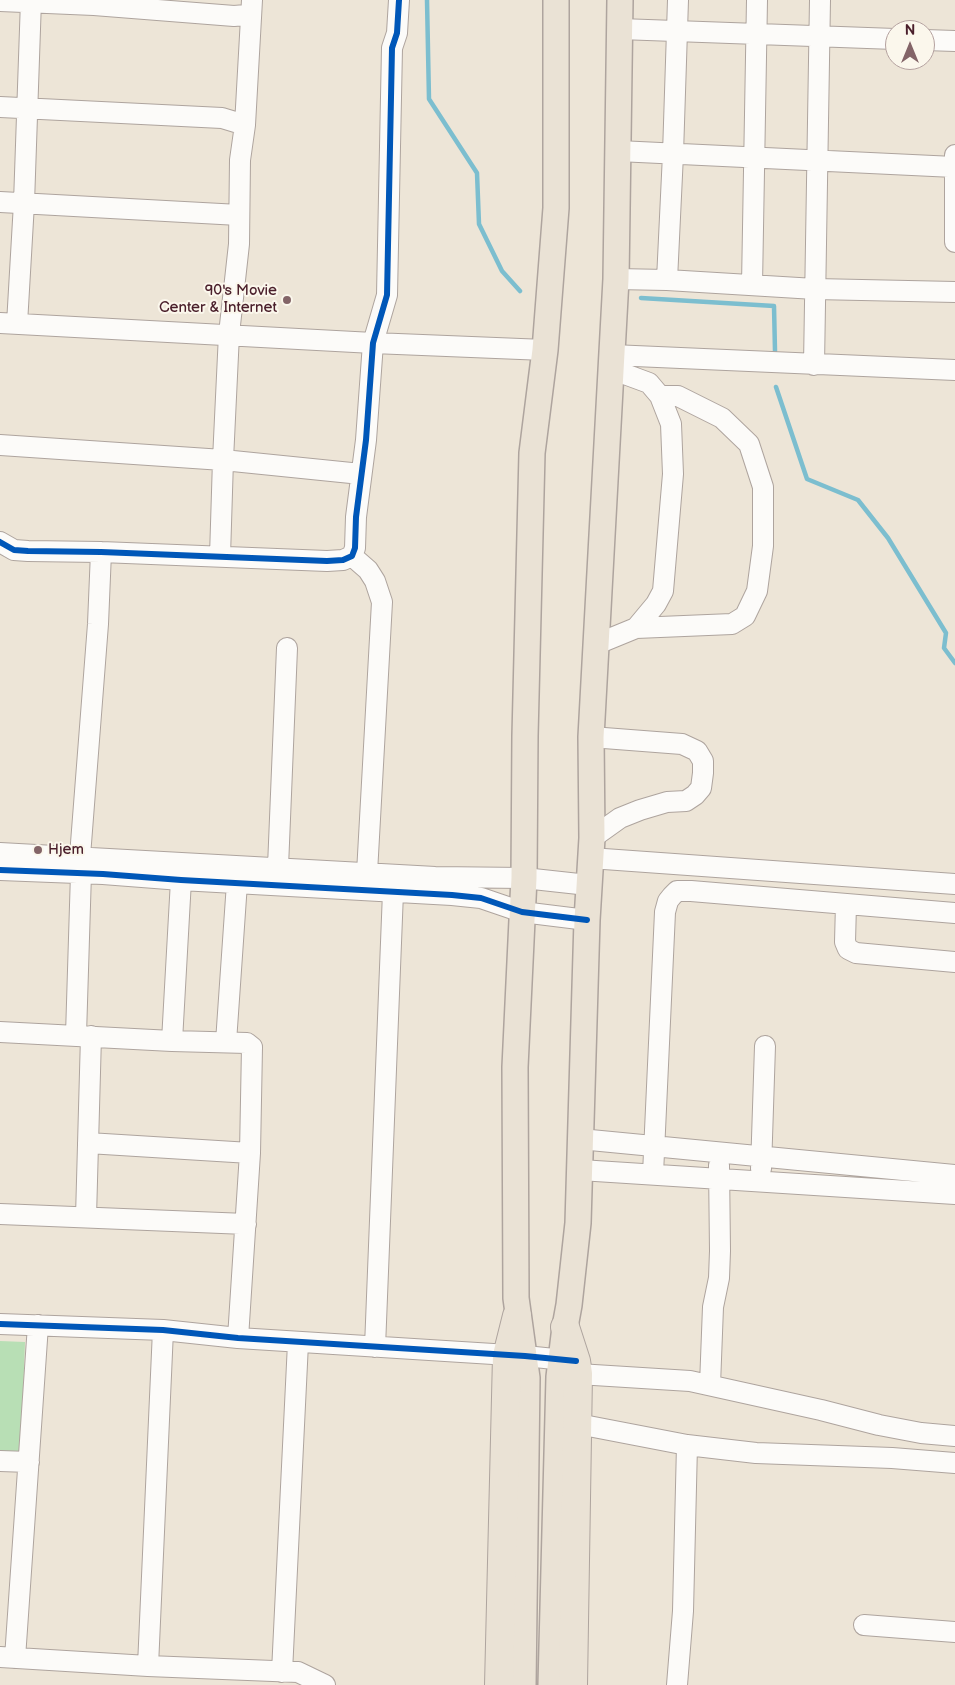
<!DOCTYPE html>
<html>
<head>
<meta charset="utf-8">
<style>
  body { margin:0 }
  #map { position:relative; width:955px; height:1685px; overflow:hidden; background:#ede5d7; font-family:"Balsamiq Sans",sans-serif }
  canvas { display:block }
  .north { position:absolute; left:885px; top:20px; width:50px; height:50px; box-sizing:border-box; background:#fbf7ec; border:1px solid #b4a19f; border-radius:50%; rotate:0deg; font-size:14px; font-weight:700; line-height:20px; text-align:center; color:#4a1f2b }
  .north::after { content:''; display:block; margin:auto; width:18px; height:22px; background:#836467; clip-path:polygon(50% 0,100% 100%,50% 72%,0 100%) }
</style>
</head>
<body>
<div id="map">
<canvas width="955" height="1685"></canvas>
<div class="north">N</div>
</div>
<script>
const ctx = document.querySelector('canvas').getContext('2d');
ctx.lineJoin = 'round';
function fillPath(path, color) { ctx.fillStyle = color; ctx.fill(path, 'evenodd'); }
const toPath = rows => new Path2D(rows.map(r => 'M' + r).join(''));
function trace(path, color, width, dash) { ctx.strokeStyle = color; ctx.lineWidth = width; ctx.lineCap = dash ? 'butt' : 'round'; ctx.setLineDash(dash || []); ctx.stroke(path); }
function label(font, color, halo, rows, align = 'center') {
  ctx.font = font + ' "Balsamiq Sans",sans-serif'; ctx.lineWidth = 4; ctx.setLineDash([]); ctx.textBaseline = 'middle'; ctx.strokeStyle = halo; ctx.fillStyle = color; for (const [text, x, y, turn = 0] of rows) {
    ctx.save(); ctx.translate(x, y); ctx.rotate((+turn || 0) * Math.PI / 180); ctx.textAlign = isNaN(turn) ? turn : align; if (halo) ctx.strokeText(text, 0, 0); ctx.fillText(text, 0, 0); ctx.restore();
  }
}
const green = toPath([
  [0,1341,25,1342,21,1452,0,1451]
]);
const stream = toPath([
  [427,0,429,99,477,173,479,224,502,271,520,291],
  [641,298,774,306,775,351],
  [776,387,807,479,858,500,888,538,946,633,944,648,955,663]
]);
const minor = toPath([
  [0,1,94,5,234,16,246,15,251,12],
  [620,29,895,39],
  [925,40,955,41],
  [0,107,222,118,245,125],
  [618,151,954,167],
  [955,155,955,242],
  [0,202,239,215],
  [616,279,667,280,815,289,955,292],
  [667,280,673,154,678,0],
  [752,285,757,0],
  [0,323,373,343,545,350],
  [17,324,24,203,31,0],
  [612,355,955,370],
  [814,365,820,0],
  [0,445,223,460,361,474],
  [0,542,14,550,28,551,101,552,327,561,343,560,352,556,355,548,356,517,366,440,373,343,387,295,392,48,397,33,399,0],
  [220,556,223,460,229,334,239,244,240,160,245,125,252,0],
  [352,556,368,570,375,581,382,602,367,873],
  [636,628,732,624,745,616,757,591,763,546,763,487,749,444,722,418,678,396,660,396],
  [597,644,636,628,656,604,663,591,673,474,671,424,660,396,649,383,611,369],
  [591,737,682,744,697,751,703,761,703,773,701,788,695,795,686,801,667,802,640,810,620,818,592,838],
  [0,853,435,877,524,878,588,885],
  [80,856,98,624,101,552],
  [590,858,955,884],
  [278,867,287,648],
  [0,870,103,874,181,880,452,895,481,898,522,912,587,920],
  [846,904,845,942,848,949,856,953,955,962],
  [0,1032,172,1041,247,1043,252,1047,250,1153,238,1338],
  [76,1035,81,873],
  [172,1041,181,880],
  [226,1042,237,883],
  [580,1139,955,1175],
  [88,1143,250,1153],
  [761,1169,765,1046],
  [580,1170,955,1194],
  [653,1174,665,912,668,901,672,896,677,891,691,891,955,913],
  [0,1214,246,1224],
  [86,1217,91,1036],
  [0,1324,163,1330,238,1338,525,1356,574,1361],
  [375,1347,393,892],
  [578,1374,690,1381,821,1410,879,1425,921,1433,955,1436],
  [710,1385,713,1307,719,1278,720,1251,719,1165],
  [578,1424,687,1445,756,1453,892,1458,955,1463],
  [0,1461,29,1462],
  [864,1625,955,1632],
  [0,1657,148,1666,298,1672,325,1685],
  [15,1658,38,1325],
  [148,1666,163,1330],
  [282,1672,298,1343],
  [677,1685,683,1611,687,1445]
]);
const major = toPath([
  [523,1685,527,1378,516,1298,515,1067,524,878,525,736,532,453,545,350,556,208,556,0],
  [551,1685,559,1377,565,1327,569,1305,578,1223,587,920,592,838,591,737,616,279,620,0]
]);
const highway = toPath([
  [565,1327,576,1361,578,1374,573,1685],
  [499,1685,507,1356,517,1316]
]);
const cycleway = toPath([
  [0,542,14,550,28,551,101,552,327,561,343,560,352,556,355,548,356,517,366,440,373,343,387,295,392,48,397,33,399,0],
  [0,870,103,874,181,880,452,895,481,898,522,912,587,920],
  [0,1324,163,1330,238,1338,525,1356,576,1361]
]);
const markers = [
  [287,300,5,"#836467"],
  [38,850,5,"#836467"]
];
const poiNames = [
  ["90's Movie",277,291],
  ["Center & Internet",277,308],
  ["Hjem",48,850,"left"]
];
fillPath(green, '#b8dfb5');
trace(stream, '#7cbecf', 4.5);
trace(minor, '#aea49e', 22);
trace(major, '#aea49e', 28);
trace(highway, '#aea49e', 30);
trace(minor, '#fcfbf9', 20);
trace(major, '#eae2d5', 25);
trace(highway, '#eae2d5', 28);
trace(cycleway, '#0057b8', 6);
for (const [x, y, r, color] of markers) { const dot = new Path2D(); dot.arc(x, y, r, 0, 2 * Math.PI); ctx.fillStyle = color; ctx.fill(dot); trace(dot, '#fbf7ec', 2); }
label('15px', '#4a1f2b', '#fbf7ec', poiNames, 'right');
</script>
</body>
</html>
